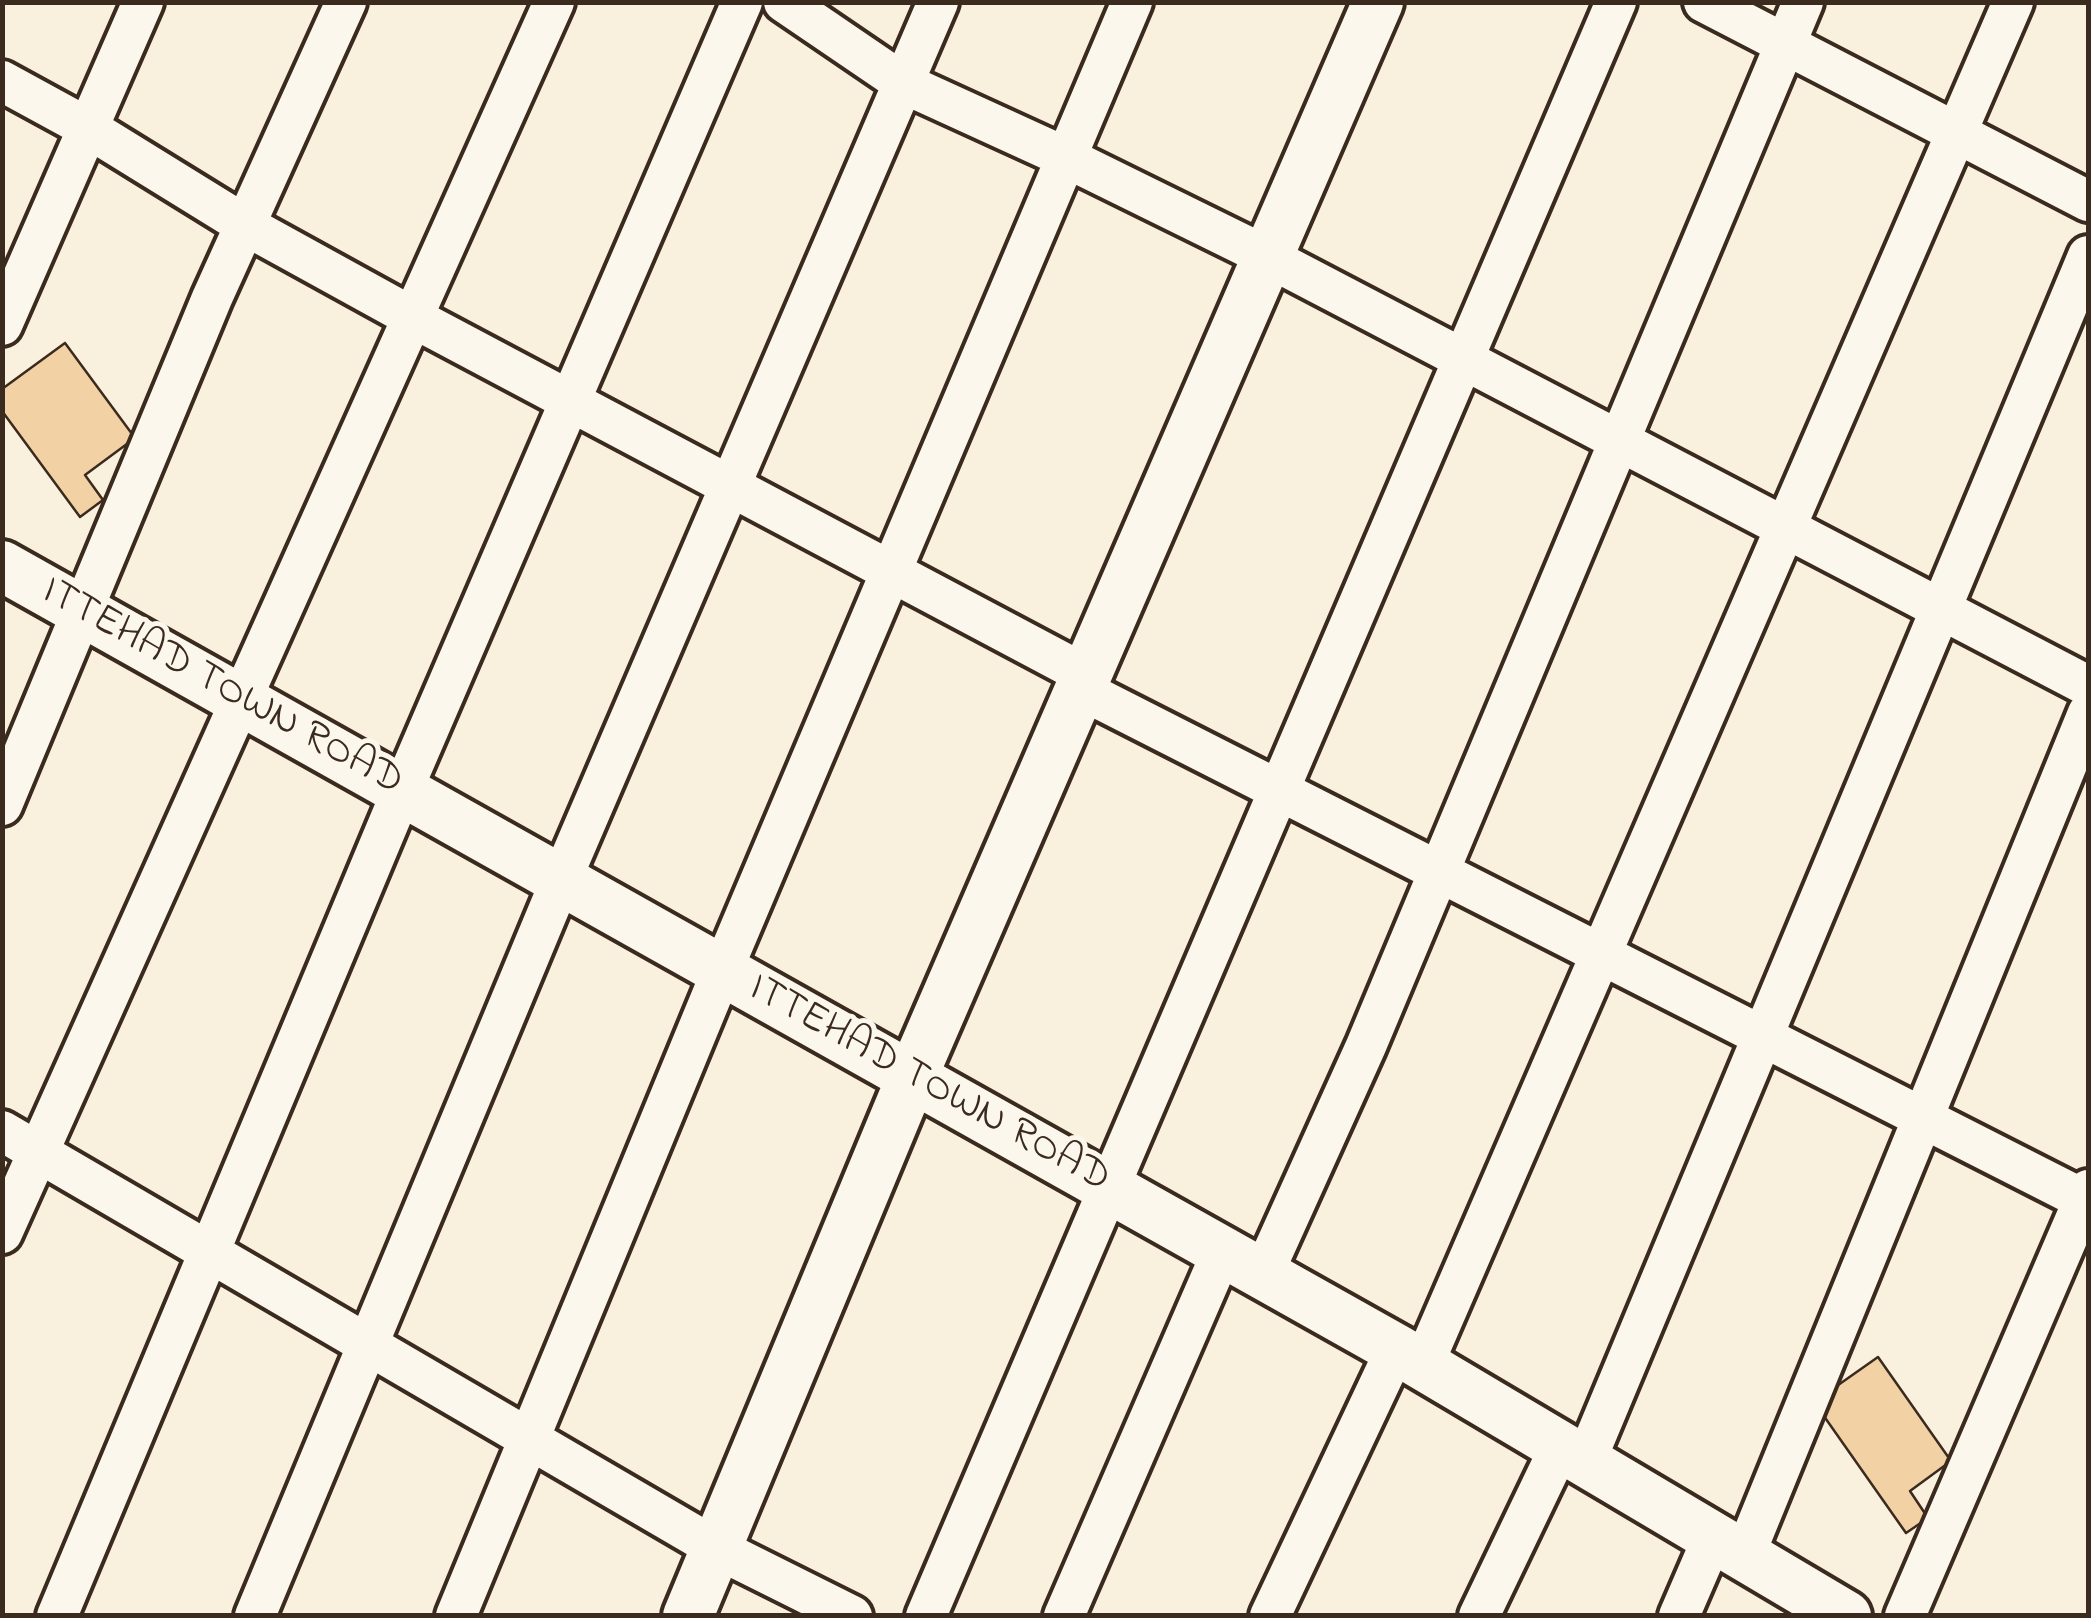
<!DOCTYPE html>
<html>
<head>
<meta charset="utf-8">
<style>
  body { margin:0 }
  #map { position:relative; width:2091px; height:1618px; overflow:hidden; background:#f9f0de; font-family:"Indie Flower",sans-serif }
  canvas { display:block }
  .frame { position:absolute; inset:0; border:5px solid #3b2a1e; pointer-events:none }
</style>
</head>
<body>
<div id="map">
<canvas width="2091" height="1618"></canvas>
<div class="frame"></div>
</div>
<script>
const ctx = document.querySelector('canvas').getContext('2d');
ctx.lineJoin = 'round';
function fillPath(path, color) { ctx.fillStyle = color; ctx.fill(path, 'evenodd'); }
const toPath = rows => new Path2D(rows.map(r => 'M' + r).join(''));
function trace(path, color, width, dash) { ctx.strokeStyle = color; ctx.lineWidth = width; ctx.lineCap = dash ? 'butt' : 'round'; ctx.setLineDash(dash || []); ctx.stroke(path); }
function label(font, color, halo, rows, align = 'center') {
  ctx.font = font + ' "Indie Flower",sans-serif'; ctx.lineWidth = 10; ctx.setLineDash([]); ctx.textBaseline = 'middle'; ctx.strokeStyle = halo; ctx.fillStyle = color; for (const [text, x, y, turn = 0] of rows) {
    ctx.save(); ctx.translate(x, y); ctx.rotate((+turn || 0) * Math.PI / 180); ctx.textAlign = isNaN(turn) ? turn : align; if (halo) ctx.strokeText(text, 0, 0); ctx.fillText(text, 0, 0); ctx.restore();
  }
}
const building = toPath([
  [65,343,135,438,85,475,103,500,80,517,2,411,2,389,65,343],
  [1878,1357,1951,1461,1910,1491,1928,1518,1906,1533,1814,1402,1878,1357]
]);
const minor = toPath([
  [784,2,903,83,1067,158,1268,257,2088,686],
  [1704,2,2088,201],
  [2,81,88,128,245,225,412,317,1086,675],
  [2,325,143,2],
  [1080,689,2088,1202],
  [2,805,212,298,346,2],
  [2,1131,716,1548,852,1616],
  [2,1233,554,2],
  [1263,1274,1366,1046,1803,2],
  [1423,1365,2013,2],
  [1586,1460,2088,256],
  [1745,1554,2088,713],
  [57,1616,402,791,742,2],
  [255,1616,561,880,938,2],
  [456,1616,722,971,1132,2],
  [926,1616,1616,2],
  [1064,1616,1222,1252],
  [1270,1616,1396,1349],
  [1479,1616,1561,1445],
  [1679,1616,1714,1535],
  [1905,1616,2088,1190]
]);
const tertiary = toPath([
  [2,566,1396,1349,1846,1616],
  [688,1616,912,1077,1378,2]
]);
const streetNames = [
  ["ITTEHAD TOWN ROAD",221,689,29],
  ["ITTEHAD TOWN ROAD",928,1086,29]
];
fillPath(building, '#f2d2a4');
trace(building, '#3b2a1e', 2.5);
trace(minor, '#3b2a1e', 48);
trace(tertiary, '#3b2a1e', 58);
trace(minor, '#fbf7ec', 40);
trace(tertiary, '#fbf7ec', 50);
label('42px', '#3b2a1e', '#fbf7ec', streetNames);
</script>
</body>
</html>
